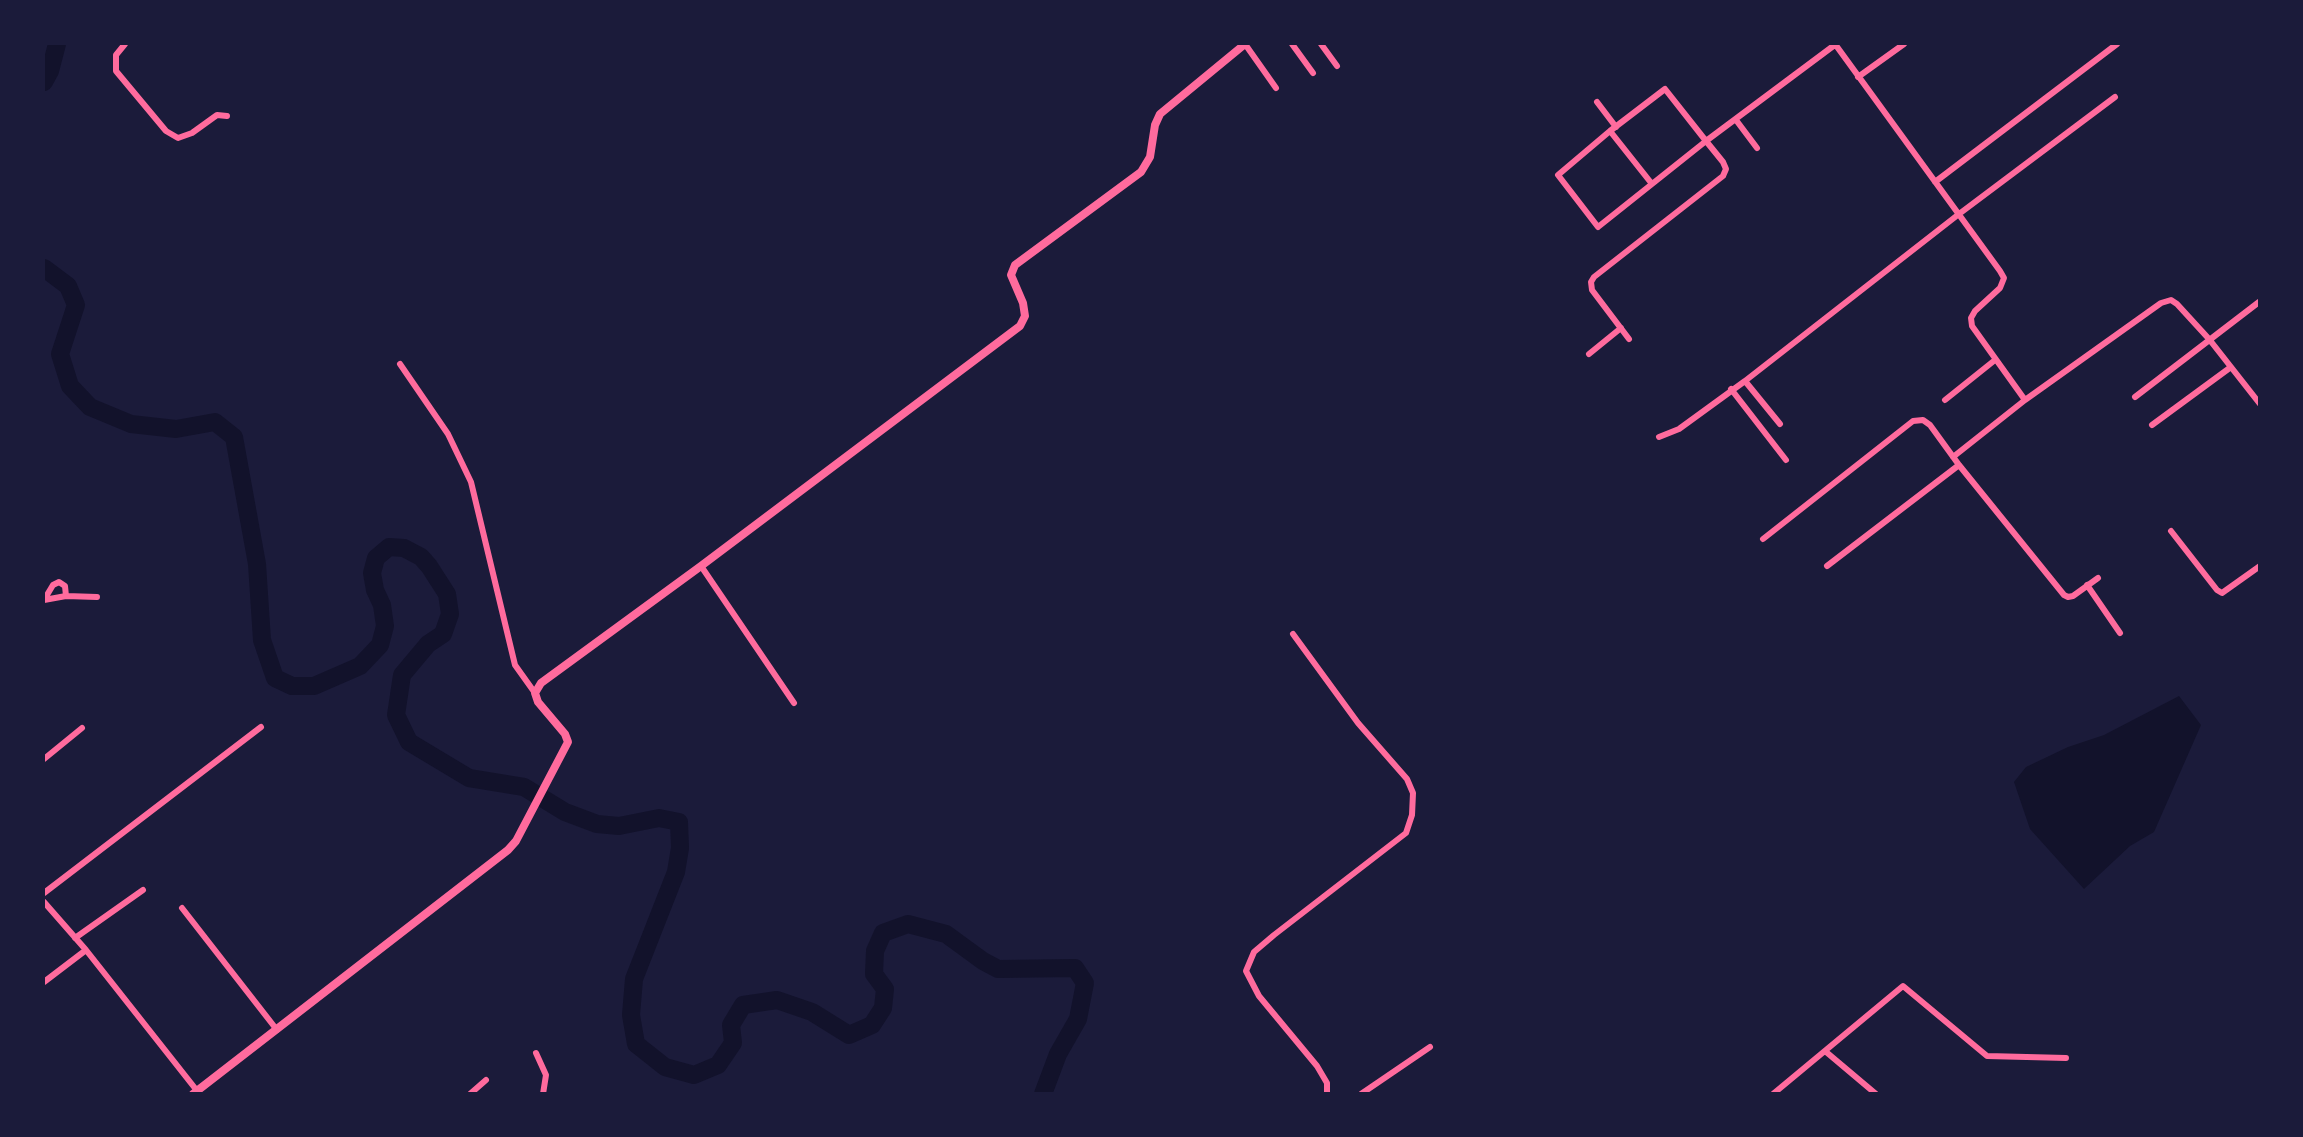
<!DOCTYPE html>
<html>
<head>
<meta charset="utf-8">
<style>
  body { margin:0 }
  #map { position:relative; width:2303px; height:1137px; overflow:hidden; background:#1b1b3a; font-family:"Fira Sans",sans-serif }
  canvas { display:block }
  .frame { position:absolute; inset:0; border:45px solid #1b1b3a; pointer-events:none }
</style>
</head>
<body>
<div id="map">
<canvas width="2303" height="1137"></canvas>
<div class="frame"></div>
</div>
<script>
const ctx = document.querySelector('canvas').getContext('2d');
ctx.lineJoin = 'round';
function fillPath(path, color) { ctx.fillStyle = color; ctx.fill(path, 'evenodd'); }
const toPath = rows => new Path2D(rows.map(r => 'M' + r).join(''));
function trace(path, color, width, dash) { ctx.strokeStyle = color; ctx.lineWidth = width; ctx.lineCap = dash ? 'butt' : 'round'; ctx.setLineDash(dash || []); ctx.stroke(path); }
const water = toPath([
  [2179,696,2201,725,2154,832,2130,846,2084,889,2030,829,2014,782,2026,767,2068,747,2104,735]
]);
const river = toPath([
  [44,82,50,71,57,44],
  [44,268,68,286,76,305,60,354,70,386,90,407,131,424,176,429,215,422,234,437,257,564,262,640,275,678,292,686,314,686,360,666,380,645,385,626,382,605,375,590,372,573,376,558,389,547,404,548,421,557,429,566,447,594,450,614,443,634,428,644,402,675,396,715,409,742,469,778,524,787,565,812,597,824,619,826,659,818,679,822,680,848,676,872,634,979,631,1015,636,1044,665,1067,694,1075,718,1065,733,1043,731,1025,743,1005,777,1000,812,1012,849,1035,872,1025,883,1008,885,989,874,974,875,951,883,933,908,924,946,934,983,961,998,969,1075,968,1085,983,1078,1019,1058,1054,1043,1094]
]);
const minor = toPath([
  [125,44,116,55,116,71,166,131,178,138,192,133,217,115,227,116],
  [1245,44,1276,88],
  [1292,44,1313,73],
  [1321,44,1337,66],
  [1835,44,2000,271,2004,278,2000,288,1975,311,1971,318,1972,326,2025,400],
  [1858,77,1904,44],
  [1597,102,1616,127],
  [1736,120,1757,148],
  [1610,131,1652,184],
  [1935,182,2117,44],
  [1629,339,1592,290,1591,282,1594,277,1723,176,1726,169,1723,162,1706,141,1665,89,1610,131,1558,175,1598,227,1706,141,1836,44],
  [1589,354,1621,328],
  [400,364,448,434,471,482,515,665,535,693],
  [1745,381,1780,424],
  [1731,389,1786,460],
  [2135,397,2259,302],
  [1945,400,1995,360],
  [2152,425,2231,367],
  [1659,437,1679,429,1745,381,1959,214,2115,97],
  [1953,457,2025,400,2161,303,2171,300,2177,304,2209,339,2260,404],
  [2171,531,2217,590,2222,593,2260,566],
  [1763,539,1913,421,1923,420,1930,425,1959,465,2064,595,2068,597,2073,596,2098,578],
  [701,566,794,703],
  [1827,566,1959,465],
  [2087,585,2120,633],
  [44,600,53,585,59,582,65,586,66,596,97,597],
  [44,600,66,596],
  [1293,634,1358,723,1407,779,1413,793,1412,815,1406,833,1274,935,1254,952,1246,971,1259,996,1317,1066,1327,1083,1327,1094],
  [44,759,82,728],
  [44,893,261,727],
  [44,902,86,950,198,1092],
  [182,908,277,1030],
  [75,938,143,890],
  [44,982,86,950],
  [1825,1051,1876,1094],
  [536,1053,546,1075,543,1094],
  [470,1094,486,1080],
  [1361,1094,1430,1047],
  [1773,1094,1903,986,1987,1056,2066,1058]
]);
const tertiary = toPath([
  [193,1094,508,850,516,841,568,742,565,734,538,702,535,693,541,683,701,566,1020,326,1025,316,1023,303,1011,275,1015,265,1141,172,1150,157,1155,125,1160,114,1245,44]
]);
fillPath(water, '#12122b');
trace(river, '#12122b', 18);
trace(minor, '#ff6b9d', 6);
trace(tertiary, '#ff6b9d', 8);
</script>
</body>
</html>
